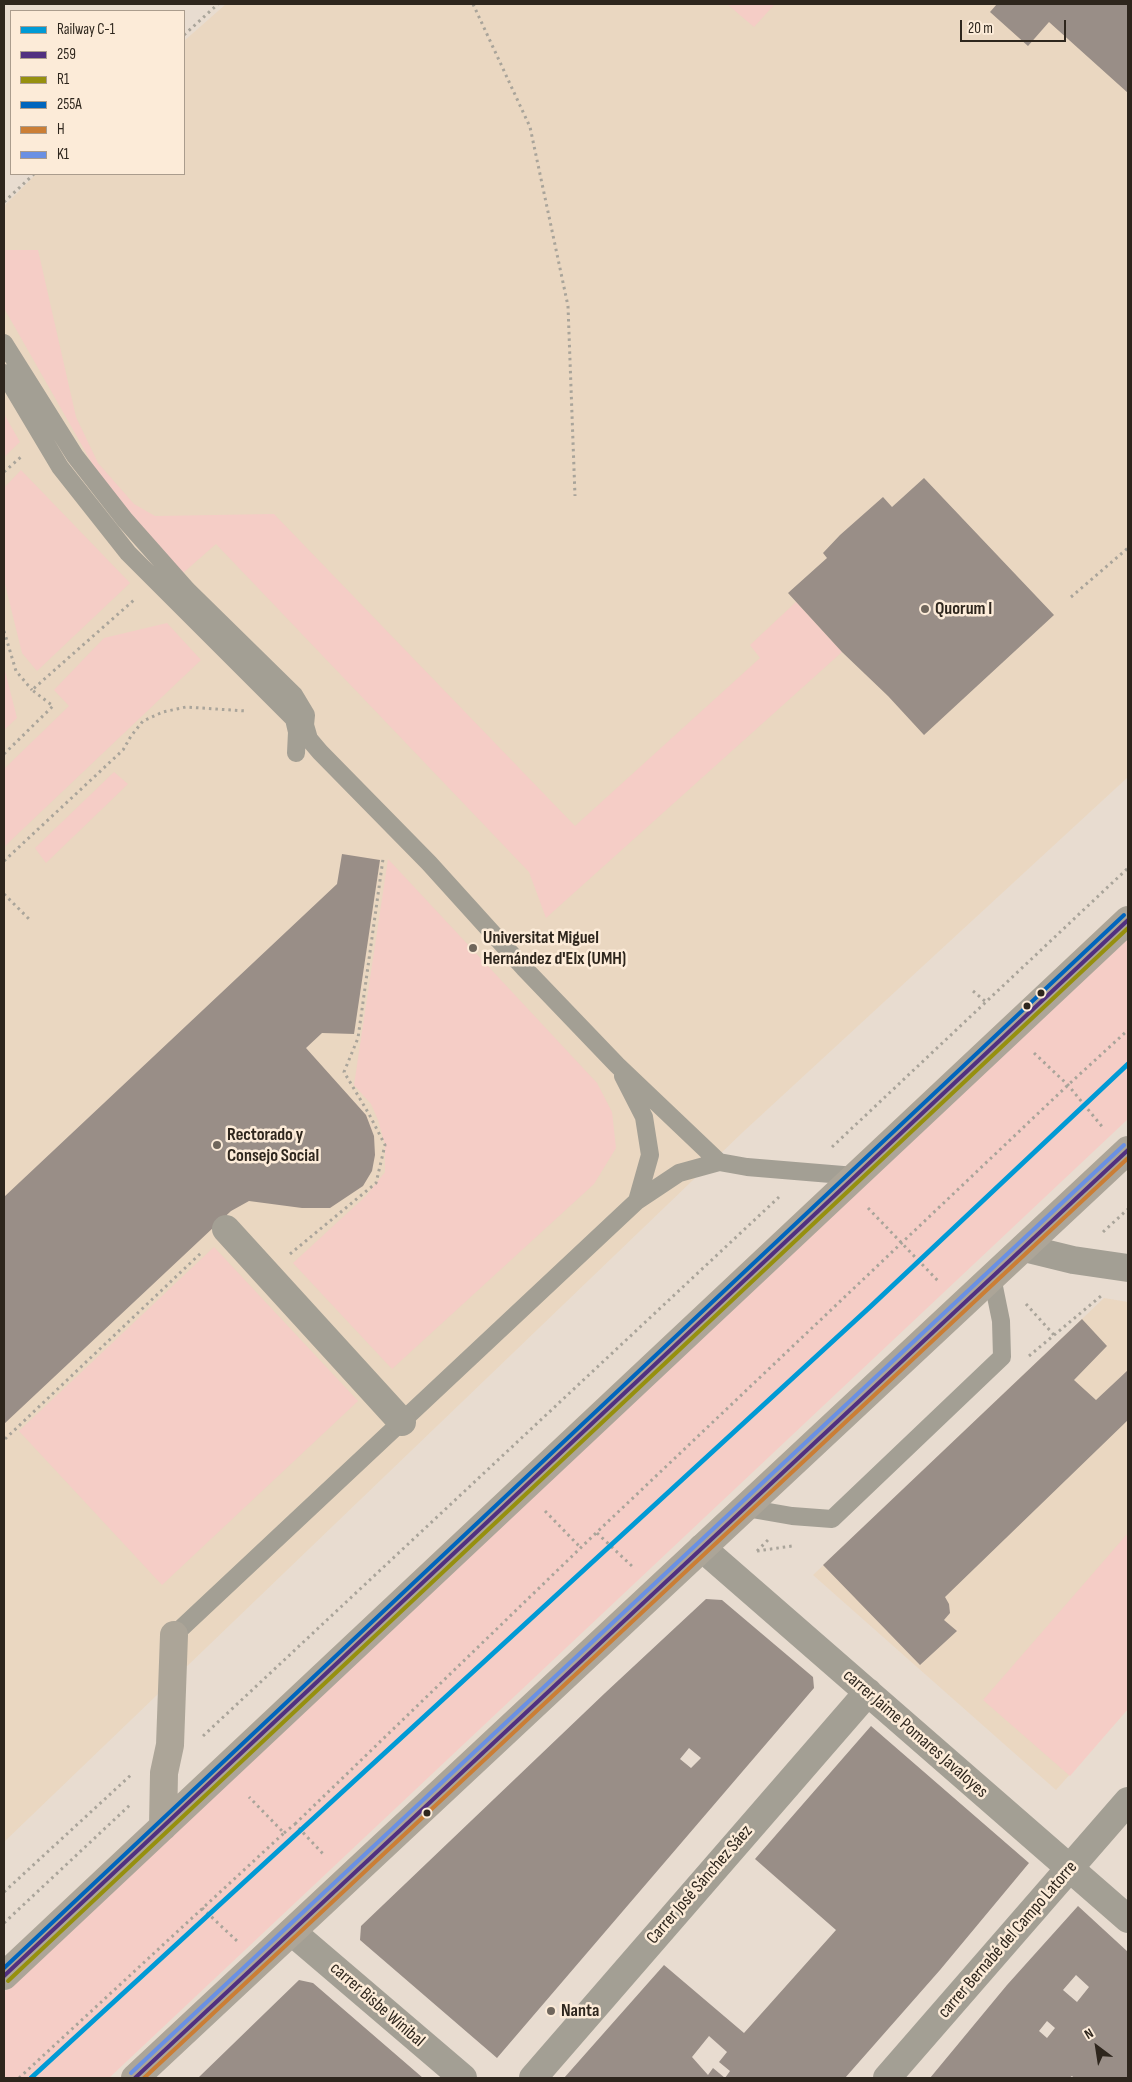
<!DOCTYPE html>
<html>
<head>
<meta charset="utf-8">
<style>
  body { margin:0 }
  #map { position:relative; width:1132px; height:2082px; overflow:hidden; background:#e8dcd0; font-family:"Sofia Sans Condensed",sans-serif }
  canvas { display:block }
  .frame { position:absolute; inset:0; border:5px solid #2e261d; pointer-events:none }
  .legend { position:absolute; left:10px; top:10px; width:175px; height:165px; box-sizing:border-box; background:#fcebd8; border:1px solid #aa9c8d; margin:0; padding:6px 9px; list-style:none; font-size:15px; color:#2e261d }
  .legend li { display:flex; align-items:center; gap:10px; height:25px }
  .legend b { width:25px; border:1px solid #aa9c8d }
  .north { position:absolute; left:1072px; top:2022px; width:50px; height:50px; -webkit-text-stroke:4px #fcebd8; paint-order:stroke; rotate:329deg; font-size:14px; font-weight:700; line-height:20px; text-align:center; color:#2e261d }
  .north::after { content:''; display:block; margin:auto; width:18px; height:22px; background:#2e261d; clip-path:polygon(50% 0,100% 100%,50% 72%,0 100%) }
  .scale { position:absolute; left:960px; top:20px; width:106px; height:22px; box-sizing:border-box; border:2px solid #2e261d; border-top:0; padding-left:6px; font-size:15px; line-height:18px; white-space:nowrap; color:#2e261d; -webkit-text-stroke:4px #fcebd8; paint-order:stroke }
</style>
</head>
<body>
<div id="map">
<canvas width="1132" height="2082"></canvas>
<div class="frame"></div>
<ul class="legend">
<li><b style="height:6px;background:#009ad5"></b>Railway C-1</li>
<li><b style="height:6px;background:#513080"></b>259</li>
<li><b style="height:6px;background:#96900f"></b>R1</li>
<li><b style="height:6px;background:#0065bd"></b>255A</li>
<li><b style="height:6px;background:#cb7e35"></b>H</li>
<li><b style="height:6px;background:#6a90e3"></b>K1</li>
</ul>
<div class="north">N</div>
<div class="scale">20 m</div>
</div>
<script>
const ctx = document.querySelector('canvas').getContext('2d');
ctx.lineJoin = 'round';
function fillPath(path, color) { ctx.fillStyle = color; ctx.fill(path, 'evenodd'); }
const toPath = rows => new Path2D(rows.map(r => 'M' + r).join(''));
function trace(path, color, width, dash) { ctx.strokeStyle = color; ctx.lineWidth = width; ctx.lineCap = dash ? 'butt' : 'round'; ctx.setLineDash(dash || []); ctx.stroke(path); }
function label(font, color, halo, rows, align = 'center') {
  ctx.font = font + ' "Sofia Sans Condensed",sans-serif'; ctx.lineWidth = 5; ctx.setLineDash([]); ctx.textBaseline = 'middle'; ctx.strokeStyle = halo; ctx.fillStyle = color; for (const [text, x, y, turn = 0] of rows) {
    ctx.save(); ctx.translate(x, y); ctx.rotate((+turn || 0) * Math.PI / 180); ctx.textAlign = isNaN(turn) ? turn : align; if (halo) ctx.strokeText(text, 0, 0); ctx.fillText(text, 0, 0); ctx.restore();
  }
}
const built = toPath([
  [226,4,1128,4,1128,777,743,1132,4,1842,4,206,36,174,184,174,184,41],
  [1104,1298,1128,1302,1128,1709,1056,1790,813,1575]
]);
const green = toPath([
  [727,4,775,4,754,27],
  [4,250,38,250,76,417,98,463,134,504,155,516,274,514,575,826,760,658,750,645,796,602,842,652,546,918,529,872,216,544,183,573,101,479,4,308],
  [4,414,20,442,4,457],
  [21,470,130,583,37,671,22,653,4,580,4,488],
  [167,623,201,660,4,847,4,769,69,706,54,690,104,638],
  [4,667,17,718,4,730],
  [114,772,128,784,46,863,35,848],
  [388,859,597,1083,612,1112,616,1148,594,1184,392,1369,293,1263,366,1196,385,1172,385,1145,378,1120,371,1104,354,1085],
  [1128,929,1128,1119,109,2078,4,2078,4,1992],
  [214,1247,358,1401,162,1585,19,1431],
  [1128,1533,1128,1709,1070,1776,983,1700]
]);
const building = toPath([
  [997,4,1127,4,1128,93,1049,22,1028,46,990,12],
  [924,478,1054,615,924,735,888,696,842,652,788,593,827,558,823,553,840,535,883,497,892,507],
  [342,854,380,860,354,1034,322,1033,306,1048,366,1115,374,1136,375,1155,372,1171,363,1186,330,1208,302,1208,249,1201,231,1211,4,1424,4,1197,337,884],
  [1082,1319,1107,1346,1074,1380,1096,1400,1128,1370,1128,1420,945,1597,949,1604,950,1613,944,1620,957,1631,920,1665,823,1565],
  [706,1599,722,1600,813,1677,814,1688,497,2058,360,1940,361,1926,605,1693],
  [689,1748,701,1758,691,1768,680,1759],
  [871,1726,1029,1863,940,1970,845,2078,564,2078,664,1965,744,2033,836,1930,755,1859],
  [709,2036,727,2052,719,2062,730,2071,725,2078,713,2068,708,2075,692,2057],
  [1078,1906,1128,1952,1128,2078,1074,2078,1072,2076,1069,2078,930,2078,1007,1985],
  [1076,1975,1089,1987,1077,2002,1063,1990],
  [1047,2021,1055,2028,1047,2038,1039,2031],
  [299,1980,313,1983,423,2078,198,2078]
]);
const path = toPath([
  [473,4,530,127,568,306,575,496],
  [184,35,218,4],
  [4,202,34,174],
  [4,472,22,456],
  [1071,597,1128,548],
  [4,631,16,671,32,690],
  [4,754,53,706,32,690,134,600],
  [4,861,123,750,131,736,143,721,163,712,186,707,246,711],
  [4,894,31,921],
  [973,991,986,1002],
  [1034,1053,1068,1085,1104,1129],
  [832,1147,1128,868],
  [868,1208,940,1283],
  [1103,1232,1128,1209],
  [290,1254,376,1183,385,1145,369,1114,344,1072,358,1038,383,859],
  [1026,1304,1054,1335],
  [1029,1356,1101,1296],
  [5,1439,202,1252],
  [545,1511,581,1548],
  [597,1533,634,1568],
  [757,1551,792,1546],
  [757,1551,769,1539],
  [203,1736,779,1197],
  [295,1824,596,1533,1068,1085,1128,1030],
  [284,1833,295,1824,325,1856],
  [4,1892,132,1774],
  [202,1908,237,1941],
  [4,1923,131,1804],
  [19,2078,284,1833,249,1797]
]);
const lane = toPath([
  [4,343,75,456,125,520,187,590,294,695,306,715,305,725,309,739,320,752,429,863,524,968,617,1065,719,1162],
  [4,373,60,467,128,553,294,719,297,732,296,753],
  [623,1076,644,1117,650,1155,637,1201],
  [746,1508,792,1516,832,1519,1002,1357,1001,1321,992,1277],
  [174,1635,637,1201,679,1173,719,1162,747,1167,855,1176]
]);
const street = toPath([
  [226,1229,402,1422],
  [1024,1248,1073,1260,1128,1268],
  [702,1548,1128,1919],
  [292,1932,463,2078],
  [533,2078,868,1692],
  [887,2078,1128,1801]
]);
const highway = toPath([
  [163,1827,164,1773,170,1745,174,1635],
  [4,1976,1128,920],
  [135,2078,1128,1150]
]);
const bus1 = toPath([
  [4,1976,1128,920],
  [135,2078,1128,1150]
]);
const bus2 = toPath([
  [8,1981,1128,928]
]);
const bus3 = toPath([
  [4,1968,1124,915]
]);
const bus4 = toPath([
  [144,2078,1128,1158]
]);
const bus5 = toPath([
  [131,2073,1124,1145]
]);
const rail1 = toPath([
  [31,2078,870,1307,1128,1064]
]);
const markers = [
  [925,609,5,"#6f665c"],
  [473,948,5,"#6f665c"],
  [1041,993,4.5,"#2e261d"],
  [1027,1006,4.5,"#2e261d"],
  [217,1145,5,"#6f665c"],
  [427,1813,4.5,"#2e261d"],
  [551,2011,5,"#6f665c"]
];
const poiNames = [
  ["Quorum I",935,609],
  ["Universitat Miguel",483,938],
  ["Hernández d'Elx (UMH)",483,959],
  ["Rectorado y",227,1135],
  ["Consejo Social",227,1156],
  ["Nanta",561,2011]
];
const streetNames = [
  ["carrer Jaime Pomares Javaloyes",915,1734,41],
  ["Carrer José Sánchez Sáez",700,1885,-49],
  ["carrer Bernabé del Campo Latorre",1008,1940,-49],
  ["carrer Bisbe Winibal",377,2005,41]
];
fillPath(built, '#ead7c1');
fillPath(green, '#f5cdc6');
fillPath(building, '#998e87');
trace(path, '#a9a49a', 3, [2.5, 4]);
trace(lane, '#a39f94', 18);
trace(street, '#a39f94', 28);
trace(highway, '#aca598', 28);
trace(bus1, '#513080', 4);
trace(bus2, '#96900f', 4);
trace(bus3, '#0065bd', 4);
trace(bus4, '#cb7e35', 4);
trace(bus5, '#6a90e3', 4);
trace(rail1, '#009ad5', 5);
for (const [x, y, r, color] of markers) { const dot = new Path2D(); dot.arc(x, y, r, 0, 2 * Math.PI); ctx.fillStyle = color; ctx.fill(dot); trace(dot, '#fcebd8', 2); }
label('bold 18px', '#2e261d', '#fcebd8', poiNames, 'left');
label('18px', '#2e261d', '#fcebd8', streetNames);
</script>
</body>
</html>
